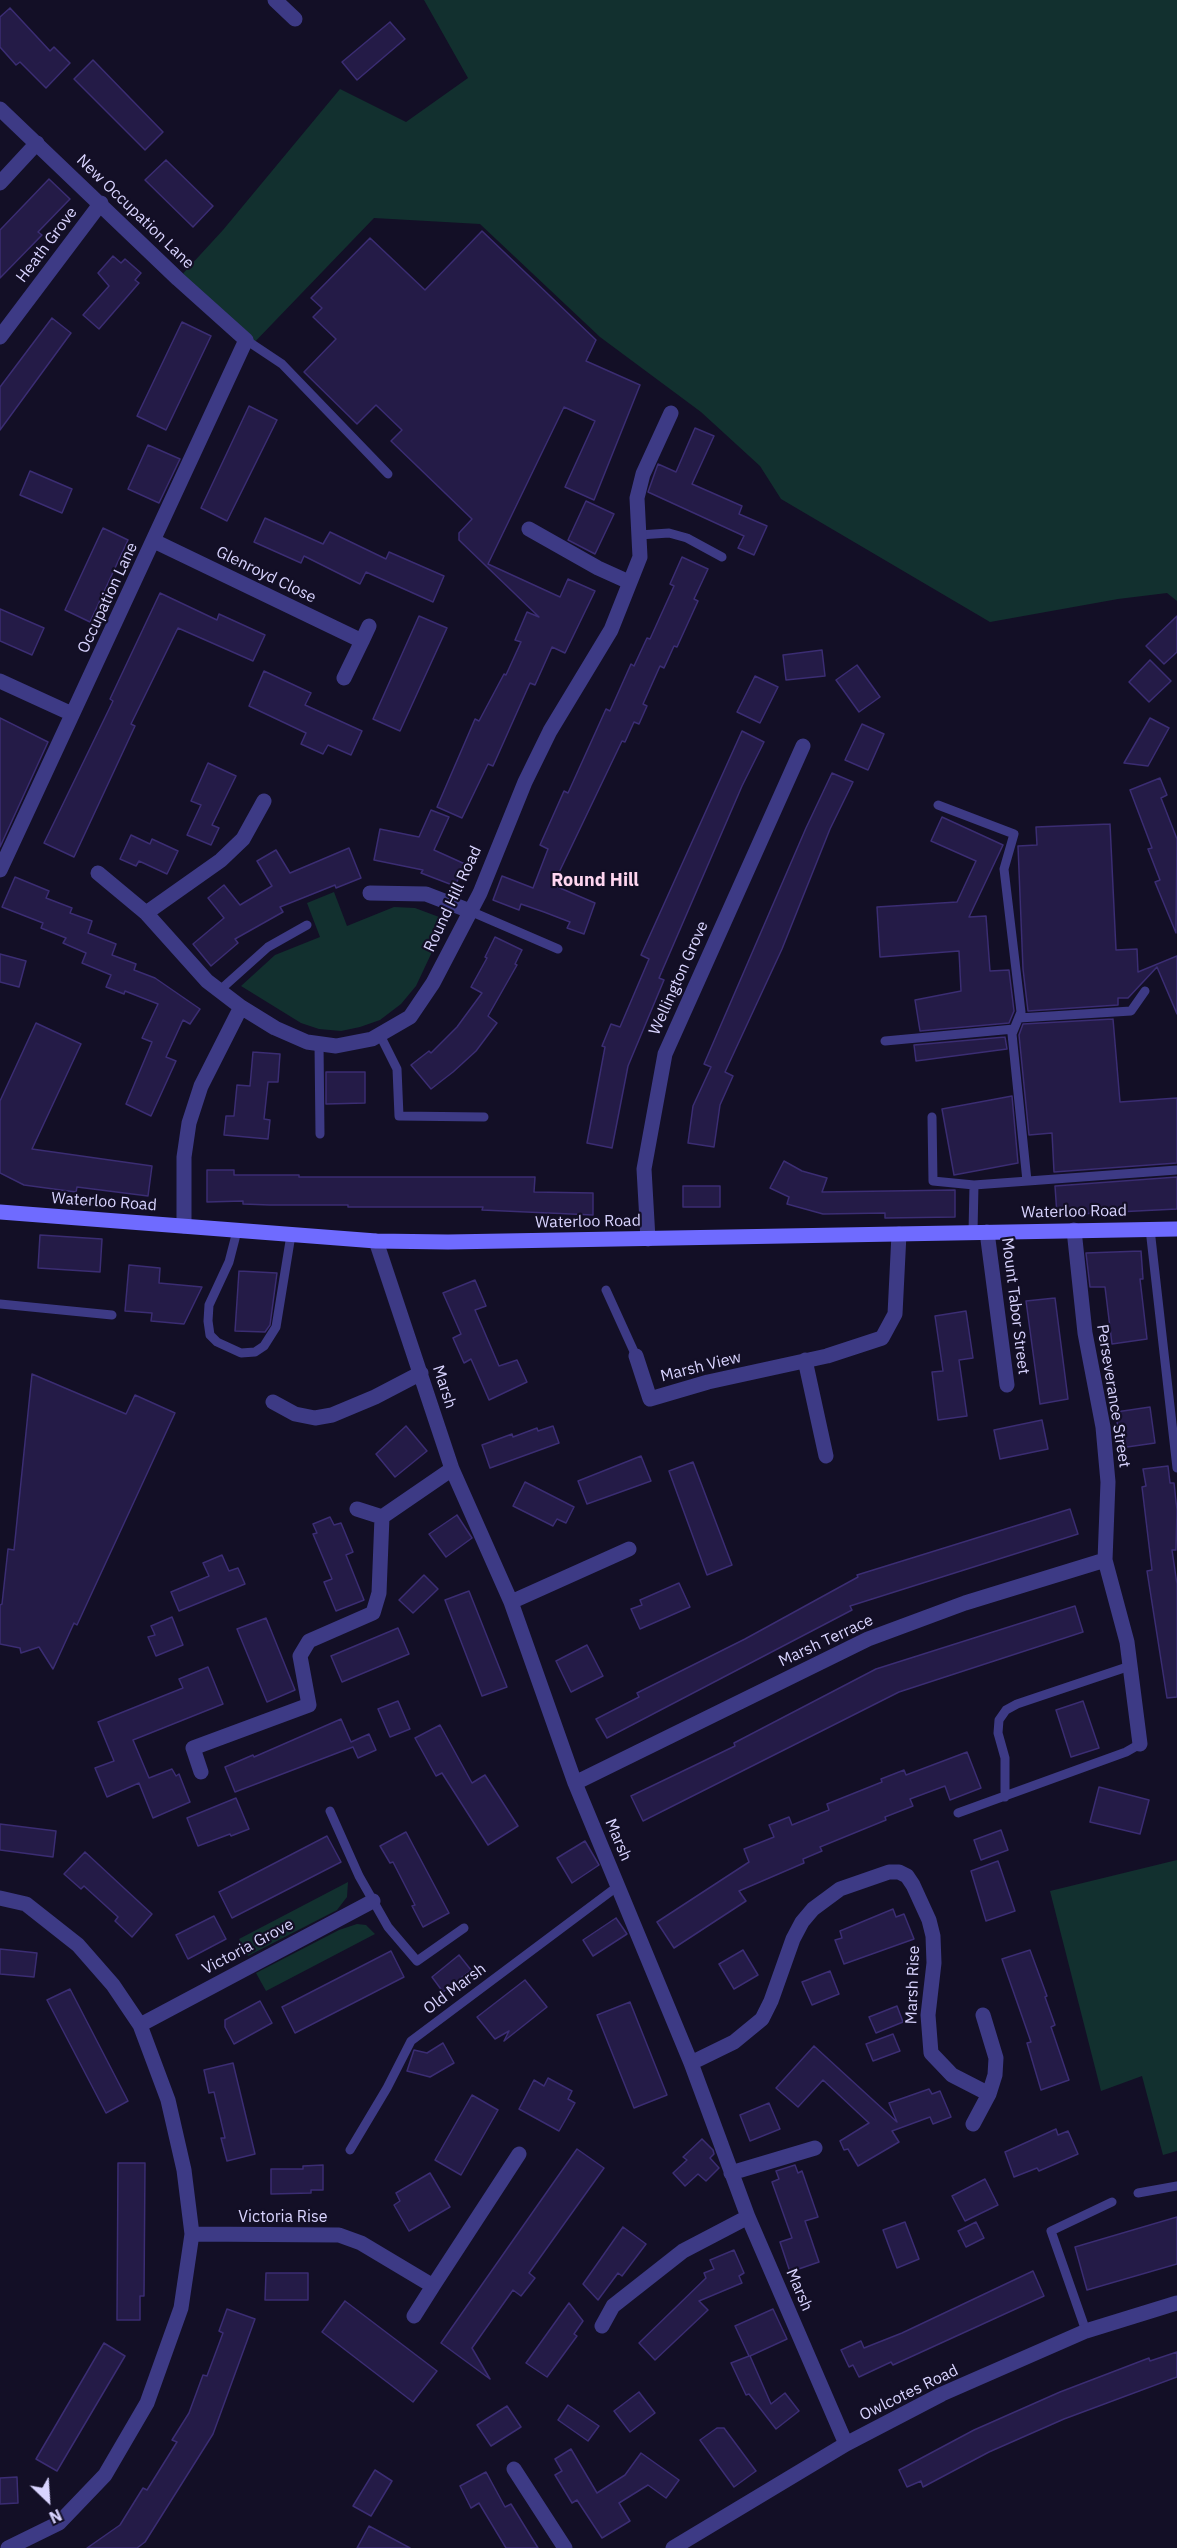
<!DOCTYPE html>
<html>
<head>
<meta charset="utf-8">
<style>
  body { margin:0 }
  #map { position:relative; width:1177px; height:2548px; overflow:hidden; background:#130f26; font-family:"IBM Plex Sans",sans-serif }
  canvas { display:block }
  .north { position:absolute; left:18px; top:2470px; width:60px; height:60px; -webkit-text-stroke:4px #130f26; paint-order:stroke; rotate:155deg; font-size:16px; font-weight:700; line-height:24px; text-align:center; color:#d9d4ff }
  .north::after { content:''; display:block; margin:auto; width:21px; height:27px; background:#d9d4ff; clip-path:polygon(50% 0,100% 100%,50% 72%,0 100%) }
</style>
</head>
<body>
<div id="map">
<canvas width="1177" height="2548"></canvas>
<div class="north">N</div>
</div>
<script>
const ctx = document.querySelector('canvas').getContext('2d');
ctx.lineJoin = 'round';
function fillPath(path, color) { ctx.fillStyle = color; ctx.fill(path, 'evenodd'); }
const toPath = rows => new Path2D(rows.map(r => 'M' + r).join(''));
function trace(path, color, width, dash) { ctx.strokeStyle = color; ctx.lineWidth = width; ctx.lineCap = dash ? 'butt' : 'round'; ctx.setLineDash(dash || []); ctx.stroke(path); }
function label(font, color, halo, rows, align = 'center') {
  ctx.font = font + ' "IBM Plex Sans",sans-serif'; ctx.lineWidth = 4.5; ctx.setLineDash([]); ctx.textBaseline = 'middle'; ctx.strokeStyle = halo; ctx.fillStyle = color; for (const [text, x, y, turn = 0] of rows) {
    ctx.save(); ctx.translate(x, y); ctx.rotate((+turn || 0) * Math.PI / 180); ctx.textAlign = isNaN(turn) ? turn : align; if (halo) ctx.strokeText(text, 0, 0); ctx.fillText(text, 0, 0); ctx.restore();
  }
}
const green = toPath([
  [424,0,1177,0,1177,601,1167,593,1118,599,990,622,781,499,760,466,701,412,600,337,480,224,374,218,248,349,178,279,223,230,340,89,406,122,468,78],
  [334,892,347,926,394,907,415,908,447,920,416,986,401,1004,380,1020,360,1027,341,1031,319,1029,301,1023,241,986,275,955,320,937,307,903],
  [1177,1860,1177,2151,1163,2155,1142,2076,1101,2091,1050,1891],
  [348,1882,347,1897,337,1910,248,1956,239,1939],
  [357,1924,366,1925,375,1934,266,1991,256,1973,339,1930]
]);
const building = toPath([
  [10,8,50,51,54,47,70,63,46,88,20,62,16,65,0,47,0,17,10,8],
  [390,22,405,39,357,80,342,62,390,22],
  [93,60,163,132,145,150,74,79,93,60],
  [166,160,213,206,193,227,145,180,166,160],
  [49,179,70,199,38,232,42,235,0,278,0,230,49,179],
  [482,231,596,340,586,361,640,385,594,500,565,487,595,421,564,407,488,564,560,597,568,579,595,591,565,653,552,647,535,685,530,683,493,766,488,764,462,818,437,807,475,719,479,721,504,674,506,675,521,642,515,640,527,612,539,617,459,540,459,533,472,519,391,441,402,430,376,405,357,424,304,372,336,339,313,317,322,308,311,298,370,238,425,290,482,231],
  [113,256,121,263,125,259,141,273,135,280,139,283,99,329,83,315,109,286,98,273,113,256],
  [52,318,71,333,0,430,0,387,52,318],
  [182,322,211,336,166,430,137,416,182,322],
  [249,406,277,420,227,521,201,508,249,406],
  [695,428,714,436,692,484,742,506,739,514,767,526,754,555,738,548,744,536,648,492,658,464,676,472,695,428],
  [148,445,180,459,159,503,128,489,148,445],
  [30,471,72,489,62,513,20,495,30,471],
  [586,501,614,514,595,554,568,540,586,501],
  [265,518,323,544,330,532,386,559,389,552,444,576,433,602,366,572,360,584,304,556,301,563,254,542,265,518],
  [103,528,128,540,90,622,65,610,103,528],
  [682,557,708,569,694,599,698,601,677,647,674,646,664,668,660,666,643,704,647,706,639,724,634,722,625,742,622,741,553,885,595,903,584,934,567,928,570,922,544,912,521,904,519,910,493,900,502,876,533,888,548,849,540,845,564,791,568,793,606,709,610,711,631,664,634,666,647,638,650,639,674,586,670,584,682,557],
  [160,593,217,620,219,614,265,635,253,661,178,628,131,724,135,726,74,857,44,843,113,701,110,699,160,593],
  [0,609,44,628,32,655,0,641,0,609],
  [419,616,447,628,400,731,373,719,419,616],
  [1177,616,1177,652,1164,664,1146,646,1177,616],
  [822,650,825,676,786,680,783,655,822,650],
  [1150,660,1171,681,1149,702,1129,682,1150,660],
  [857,665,880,697,859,712,836,680,857,665],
  [264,671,311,693,305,705,362,731,351,755,328,745,323,754,301,744,306,733,249,706,264,671],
  [755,676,778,687,760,723,737,712,755,676],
  [0,718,48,742,0,847,0,718],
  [1150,718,1169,728,1148,766,1124,763,1150,718],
  [862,724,884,734,868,770,845,760,862,724],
  [742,731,764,742,742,786,659,978,664,980,628,1066,612,1148,587,1143,605,1047,602,1046,611,1024,620,1027,649,959,641,955,742,731],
  [208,763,236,776,212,825,219,828,211,845,187,835,201,805,191,801,208,763],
  [832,773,853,782,830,829,782,949,725,1072,733,1076,720,1105,714,1147,688,1143,693,1106,711,1067,704,1064,806,828,832,773],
  [1160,778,1167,795,1161,798,1177,839,1176,933,1155,882,1160,880,1148,849,1152,848,1130,790,1160,778],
  [431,810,449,817,434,850,465,864,455,886,421,873,423,870,374,860,380,829,419,837,431,810],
  [942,817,1003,845,969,917,986,916,990,971,1009,970,1014,1011,1009,1023,920,1031,915,1000,961,991,959,951,880,957,877,907,957,902,976,861,931,841,942,817],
  [1110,824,1116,950,1137,949,1138,972,1177,956,1177,1014,1157,967,1128,998,1118,998,1118,1005,1028,1011,1023,969,1018,846,1037,845,1036,827,1110,824],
  [131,835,150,844,152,839,178,851,167,874,139,861,136,866,120,859,131,835],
  [349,848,361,878,336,888,335,885,280,907,283,912,235,939,238,943,211,966,193,944,224,918,208,898,224,885,240,905,272,886,257,861,276,850,290,873,349,848],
  [15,877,49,891,46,898,72,908,70,913,92,921,88,933,116,944,112,955,136,964,134,970,155,978,200,1009,190,1024,183,1020,166,1057,176,1061,151,1116,126,1104,152,1042,142,1038,158,1004,125,991,124,994,106,987,111,975,82,963,86,953,63,943,66,938,41,928,43,923,2,907,15,877],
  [495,937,522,950,515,964,517,965,488,1016,497,1023,476,1051,453,1072,431,1089,411,1065,429,1051,431,1053,457,1027,482,993,471,987,487,958,485,957,495,937],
  [0,954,26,961,19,987,0,982,0,954],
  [1113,1019,1120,1102,1177,1098,1177,1163,1054,1172,1052,1133,1029,1135,1019,1035,1023,1024,1113,1019],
  [36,1023,81,1044,32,1149,152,1166,148,1196,77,1187,76,1192,24,1185,0,1173,0,1101,36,1023],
  [1005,1037,1007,1049,916,1061,914,1045,1005,1037],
  [253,1052,280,1054,278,1082,268,1082,264,1119,270,1120,268,1139,224,1135,226,1116,234,1116,237,1085,250,1086,253,1052],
  [326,1072,365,1072,365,1103,326,1104,326,1072],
  [1012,1096,1018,1163,954,1175,942,1109,1012,1096],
  [784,1161,802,1171,827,1178,822,1192,955,1190,955,1217,885,1218,885,1213,823,1214,787,1204,789,1197,770,1188,784,1161],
  [207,1170,234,1170,234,1175,299,1175,299,1177,535,1177,534,1192,593,1193,593,1215,482,1210,483,1207,348,1207,348,1205,270,1205,243,1204,243,1201,207,1202,207,1170],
  [1177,1177,1177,1209,1057,1215,1055,1186,1177,1177],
  [683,1186,720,1186,720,1207,683,1207,683,1186],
  [40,1235,102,1239,100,1272,38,1268,40,1235],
  [1141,1251,1143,1279,1140,1279,1147,1339,1112,1344,1105,1287,1090,1287,1086,1253,1141,1251],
  [129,1265,160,1268,159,1283,202,1287,184,1324,151,1321,152,1313,125,1311,129,1265],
  [239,1271,277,1273,270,1325,265,1332,235,1331,239,1271],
  [475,1280,486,1306,475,1310,499,1366,517,1360,527,1382,489,1400,471,1359,464,1363,453,1338,461,1334,443,1293,475,1280],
  [1055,1298,1068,1399,1040,1404,1026,1301,1055,1298],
  [966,1311,973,1358,959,1360,967,1416,938,1420,932,1372,943,1371,935,1316,966,1311],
  [32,1374,126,1414,135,1395,175,1413,77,1625,74,1623,53,1669,39,1647,21,1653,20,1648,0,1644,0,1605,2,1604,8,1549,14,1550,32,1374],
  [1150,1407,1155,1443,1120,1448,1116,1412,1150,1407],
  [1042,1420,1048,1449,1000,1459,994,1430,1042,1420],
  [406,1426,427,1451,395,1477,376,1454,406,1426],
  [553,1426,559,1443,490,1468,482,1445,512,1434,513,1437,537,1428,538,1431,553,1426],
  [641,1456,651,1481,587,1504,578,1481,641,1456],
  [693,1462,732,1565,707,1575,669,1471,693,1462],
  [1168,1466,1170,1483,1174,1483,1177,1510,1176,1550,1172,1550,1177,1584,1177,1697,1167,1698,1147,1571,1152,1570,1142,1487,1146,1486,1143,1469,1168,1466],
  [525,1482,574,1507,566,1523,557,1519,553,1526,513,1506,525,1482],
  [1070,1509,1078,1534,850,1606,852,1610,607,1738,596,1719,639,1697,637,1693,745,1639,858,1577,857,1575,1070,1509],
  [457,1515,472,1538,446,1557,429,1534,457,1515],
  [330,1517,334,1525,341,1523,353,1552,346,1555,364,1600,336,1611,324,1582,332,1579,313,1534,317,1533,313,1524,330,1517],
  [222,1555,229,1571,238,1568,245,1584,179,1611,171,1592,209,1576,203,1563,222,1555],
  [424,1575,438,1589,413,1613,399,1600,424,1575],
  [679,1583,690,1607,640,1629,631,1609,642,1605,640,1600,679,1583],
  [469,1591,507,1687,482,1696,445,1600,469,1591],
  [1075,1606,1083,1632,899,1692,643,1821,631,1796,735,1746,734,1743,876,1669,1075,1606],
  [172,1617,183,1645,156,1656,148,1637,155,1635,151,1626,172,1617],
  [266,1618,295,1690,267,1702,237,1629,266,1618],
  [398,1628,409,1654,342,1682,331,1656,398,1628],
  [587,1645,603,1676,571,1692,556,1661,587,1645],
  [208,1667,223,1704,133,1740,149,1778,172,1769,176,1776,179,1774,190,1802,153,1818,139,1783,107,1797,95,1768,114,1761,98,1722,183,1688,179,1679,208,1667],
  [398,1701,410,1729,390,1737,378,1709,398,1701],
  [1083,1701,1099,1748,1071,1757,1056,1710,1083,1701],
  [341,1719,351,1742,369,1734,376,1750,358,1758,353,1747,235,1792,225,1767,253,1755,254,1757,341,1719],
  [440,1725,472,1783,485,1775,518,1826,488,1845,442,1773,436,1776,415,1738,440,1725],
  [967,1752,981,1788,950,1800,945,1786,910,1799,913,1806,885,1817,886,1820,820,1847,822,1851,803,1859,804,1863,739,1891,746,1901,674,1948,657,1922,749,1862,744,1849,774,1837,769,1825,789,1817,792,1825,829,1810,827,1804,882,1782,881,1779,904,1770,906,1775,967,1752],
  [1099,1787,1149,1800,1140,1834,1090,1822,1099,1787],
  [236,1798,249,1829,231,1836,230,1834,198,1846,187,1818,236,1798],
  [0,1824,56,1831,53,1857,0,1850,0,1824],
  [1001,1830,1008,1850,981,1860,974,1840,1001,1830],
  [406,1832,449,1913,423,1927,412,1906,415,1905,393,1862,390,1863,380,1846,406,1832],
  [327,1836,341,1862,232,1918,219,1892,327,1836],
  [585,1841,599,1865,572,1883,557,1858,585,1841],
  [85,1852,152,1914,132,1937,115,1921,118,1917,84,1886,81,1889,64,1874,85,1852],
  [998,1861,1015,1911,986,1921,971,1871,998,1861],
  [893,1909,896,1917,904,1914,914,1939,844,1964,835,1940,842,1938,840,1931,893,1909],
  [214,1916,226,1939,188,1959,176,1935,214,1916],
  [616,1918,627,1934,593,1956,583,1940,616,1918],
  [0,1949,37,1953,34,1977,0,1974,0,1949],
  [743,1950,758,1975,734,1989,719,1964,743,1950],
  [1030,1950,1047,1996,1045,1997,1055,2025,1051,2027,1069,2080,1041,2090,1027,2043,1031,2042,1002,1959,1030,1950],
  [391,1951,404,1977,295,2033,282,2007,391,1951],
  [459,1955,471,1970,443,1992,432,1977,459,1955],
  [830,1971,839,1994,812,2005,802,1982,830,1971],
  [525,1980,547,2007,504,2041,509,2031,495,2039,477,2017,525,1980],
  [70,1989,128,2101,106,2113,47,2000,70,1989],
  [260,2001,272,2023,234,2044,225,2027,225,2020,260,2001],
  [630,2002,667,2095,634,2108,597,2015,630,2002],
  [897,2006,903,2022,876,2033,869,2017,897,2006],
  [893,2034,900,2051,873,2061,866,2044,893,2034],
  [443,2043,454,2063,430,2077,407,2071,414,2050,427,2053,443,2043],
  [814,2046,897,2122,889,2103,929,2089,932,2094,940,2091,951,2117,933,2124,930,2117,892,2131,899,2142,858,2166,848,2149,844,2150,840,2141,869,2123,823,2080,798,2107,776,2088,814,2046],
  [233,2063,255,2154,227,2161,221,2138,225,2138,214,2092,209,2093,204,2070,233,2063],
  [548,2078,572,2091,568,2099,575,2103,559,2131,519,2109,534,2080,544,2086,548,2078],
  [472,2095,498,2110,461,2175,435,2160,472,2095],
  [769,2103,780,2129,750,2141,740,2115,769,2103],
  [1056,2129,1058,2135,1068,2131,1078,2154,1039,2171,1037,2168,1014,2177,1005,2152,1056,2129],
  [702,2139,713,2150,714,2154,710,2158,719,2168,706,2181,698,2174,685,2186,673,2173,687,2160,683,2157,702,2139],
  [577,2149,604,2168,529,2273,535,2278,521,2296,513,2290,472,2348,490,2379,441,2343,577,2149],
  [118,2163,145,2163,144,2296,140,2296,140,2320,117,2320,118,2163],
  [323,2165,323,2190,311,2190,311,2193,271,2194,271,2169,303,2169,303,2166,323,2165],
  [795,2165,798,2173,802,2171,818,2217,805,2221,819,2262,790,2272,780,2242,792,2238,772,2182,779,2179,776,2171,795,2165],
  [430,2173,450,2207,409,2231,394,2205,400,2201,396,2193,430,2173],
  [985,2179,998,2205,965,2221,952,2196,985,2179],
  [1177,2217,1177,2264,1087,2290,1075,2247,1177,2217],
  [905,2222,919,2259,897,2268,883,2230,905,2222],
  [976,2222,984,2238,966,2247,958,2231,976,2222],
  [623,2227,646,2244,622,2276,618,2273,598,2300,583,2284,623,2227],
  [734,2250,744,2273,739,2276,742,2283,699,2301,708,2310,655,2360,639,2343,706,2278,704,2273,714,2269,710,2260,734,2250],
  [1033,2271,1044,2296,893,2365,891,2362,859,2377,853,2365,849,2367,841,2350,861,2341,864,2348,902,2333,1033,2271],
  [266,2273,308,2273,308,2300,265,2300,266,2273],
  [345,2301,437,2371,413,2402,322,2332,345,2301],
  [569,2303,583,2321,574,2334,577,2336,547,2377,526,2363,569,2303],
  [227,2309,255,2319,213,2434,145,2542,137,2548,87,2548,120,2525,143,2488,147,2490,177,2442,172,2440,189,2413,203,2375,207,2376,223,2333,219,2331,227,2309],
  [773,2309,787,2339,750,2356,771,2404,785,2393,799,2411,776,2429,749,2394,746,2395,731,2363,749,2356,735,2326,773,2309],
  [104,2343,125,2356,57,2471,36,2459,104,2343],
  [1177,2352,1177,2377,1064,2419,989,2452,923,2487,921,2481,907,2487,899,2470,974,2430,1060,2392,1149,2358,1150,2361,1177,2352],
  [639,2392,655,2413,630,2432,614,2411,639,2392],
  [568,2405,599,2426,588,2441,558,2420,568,2405],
  [507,2406,521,2427,491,2446,477,2425,507,2406],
  [717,2428,724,2428,756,2471,734,2487,700,2440,717,2428],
  [571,2449,597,2493,625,2475,641,2453,679,2480,666,2498,648,2485,619,2503,630,2521,602,2538,577,2500,572,2503,555,2475,562,2471,555,2459,571,2449],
  [375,2470,392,2481,371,2516,353,2506,375,2470],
  [486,2472,505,2507,511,2504,538,2548,506,2548,479,2503,471,2508,460,2486,486,2472],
  [17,2477,18,2503,0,2504,0,2478,17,2477],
  [369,2526,410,2548,357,2548,369,2526]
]);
const lane = toPath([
  [246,340,282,364,388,474],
  [639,535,669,533,687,538,722,557],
  [938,805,1014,834,1004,869,1021,1012,1012,1034,1027,1181],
  [470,911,558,949],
  [220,990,268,947,307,925],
  [1019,1018,1131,1011,1145,991],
  [380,1035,397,1069,399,1116,484,1117],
  [885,1041,1014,1029],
  [319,1044,320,1134],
  [932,1117,933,1181,974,1185],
  [1150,1229,1177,1468],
  [237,1231,229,1262,209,1305,208,1321,210,1335,217,1342,241,1353,255,1352,264,1346,276,1327,291,1235],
  [973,1232,974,1185,1177,1170],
  [606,1290,636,1356],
  [0,1304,112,1315],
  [1005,1797,1005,1758,998,1733,999,1720,1006,1710,1017,1704,1130,1666],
  [330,1811,359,1876,388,1927,417,1961,464,1928],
  [958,1813,1126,1752,1140,1744],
  [350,2150,387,2088,411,2041,618,1886],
  [1138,2193,1177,2186],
  [1086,2331,1051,2231,1112,2202]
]);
const street = toPath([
  [275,0,295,19],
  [0,109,178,279,246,340,0,870],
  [0,183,37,143],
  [0,337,101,203],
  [529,529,598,568,629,582],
  [154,541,362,641,344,678],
  [362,641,369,626],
  [0,681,72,714],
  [98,873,146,913,207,981,241,1007],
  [370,893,426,894,470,911],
  [146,913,221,860,243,839,264,801],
  [184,1226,184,1157,189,1123,201,1086,241,1007,275,1028,307,1042,336,1046,372,1039,410,1017,433,983,480,893,525,782,550,731,611,630,640,557,637,498,643,474,671,413],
  [1074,1230,1085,1333,1103,1427,1108,1482,1105,1560,1127,1642,1140,1744],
  [987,1232,1007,1385],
  [648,1239,644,1169,665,1054,803,746],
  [376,1241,452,1469,511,1602,575,1783,691,2063,748,2217,846,2444],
  [636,1356,650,1399,708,1382,827,1356,882,1338,895,1314,899,1234],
  [805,1360,826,1456],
  [273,1402,295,1414,315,1418,332,1415,375,1397,421,1373],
  [357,1509,382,1517],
  [511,1602,629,1549],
  [201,1772,193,1748,309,1705,300,1656,309,1641,373,1613,379,1593,382,1517,452,1469],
  [575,1783,868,1639,965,1603,1105,1560],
  [0,1898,26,1904,78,1945,113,1985,140,2025,168,2100,184,2170,192,2234,181,2308,147,2403,105,2475,59,2523,8,2548],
  [140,2025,373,1901],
  [691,2063,734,2042,762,2019,771,2001,793,1939,802,1922,813,1909,840,1889,889,1872,899,1872,907,1876,913,1885,929,1920,933,1936,934,1963,928,2015,931,2053,952,2075,989,2094],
  [973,2124,989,2094,995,2075,996,2058,983,2015],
  [731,2173,815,2148],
  [192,2234,339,2235,361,2243,433,2286,519,2154],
  [414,2316,433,2286],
  [602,2326,613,2306,683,2251,748,2217],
  [514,2469,565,2548],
  [673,2548,846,2444,942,2394,1086,2331,1177,2303]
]);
const secondary = toPath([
  [0,1212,376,1241,448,1242,1177,1229]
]);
const streetNames = [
  ["New Occupation Lane",135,212,44],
  ["Heath Grove",47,245,-53],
  ["Glenroyd Close",266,575,26],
  ["Occupation Lane",108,598,-65],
  ["Round Hill Road",453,899,-65],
  ["Wellington Grove",679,978,-66],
  ["Waterloo Road",104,1202,4],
  ["Waterloo Road",1074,1212,-1],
  ["Waterloo Road",588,1222,-1],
  ["Mount Tabor Street",1015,1306,83],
  ["Marsh View",701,1367,-14],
  ["Marsh",444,1387,72],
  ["Perseverance Street",1113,1396,81],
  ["Marsh Terrace",826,1641,-25],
  ["Marsh",618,1840,67],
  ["Victoria Grove",248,1947,-28],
  ["Marsh Rise",913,1985,-88],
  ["Old Marsh",455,1989,-37],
  ["Victoria Rise",283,2217],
  ["Marsh",799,2290,67],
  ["Owlcotes Road",909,2393,-26]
];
const neighbourhoodNames = [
  ["Round Hill",595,881]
];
fillPath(green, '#12302f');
fillPath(building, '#241b47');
trace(building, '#3b2d73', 1.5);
trace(lane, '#3d3a85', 9);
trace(street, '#3d3a85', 15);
trace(secondary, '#6f6bff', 15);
label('16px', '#d9d4ff', '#130f26', streetNames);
label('bold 18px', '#ffd6f0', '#130f26', neighbourhoodNames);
</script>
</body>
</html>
